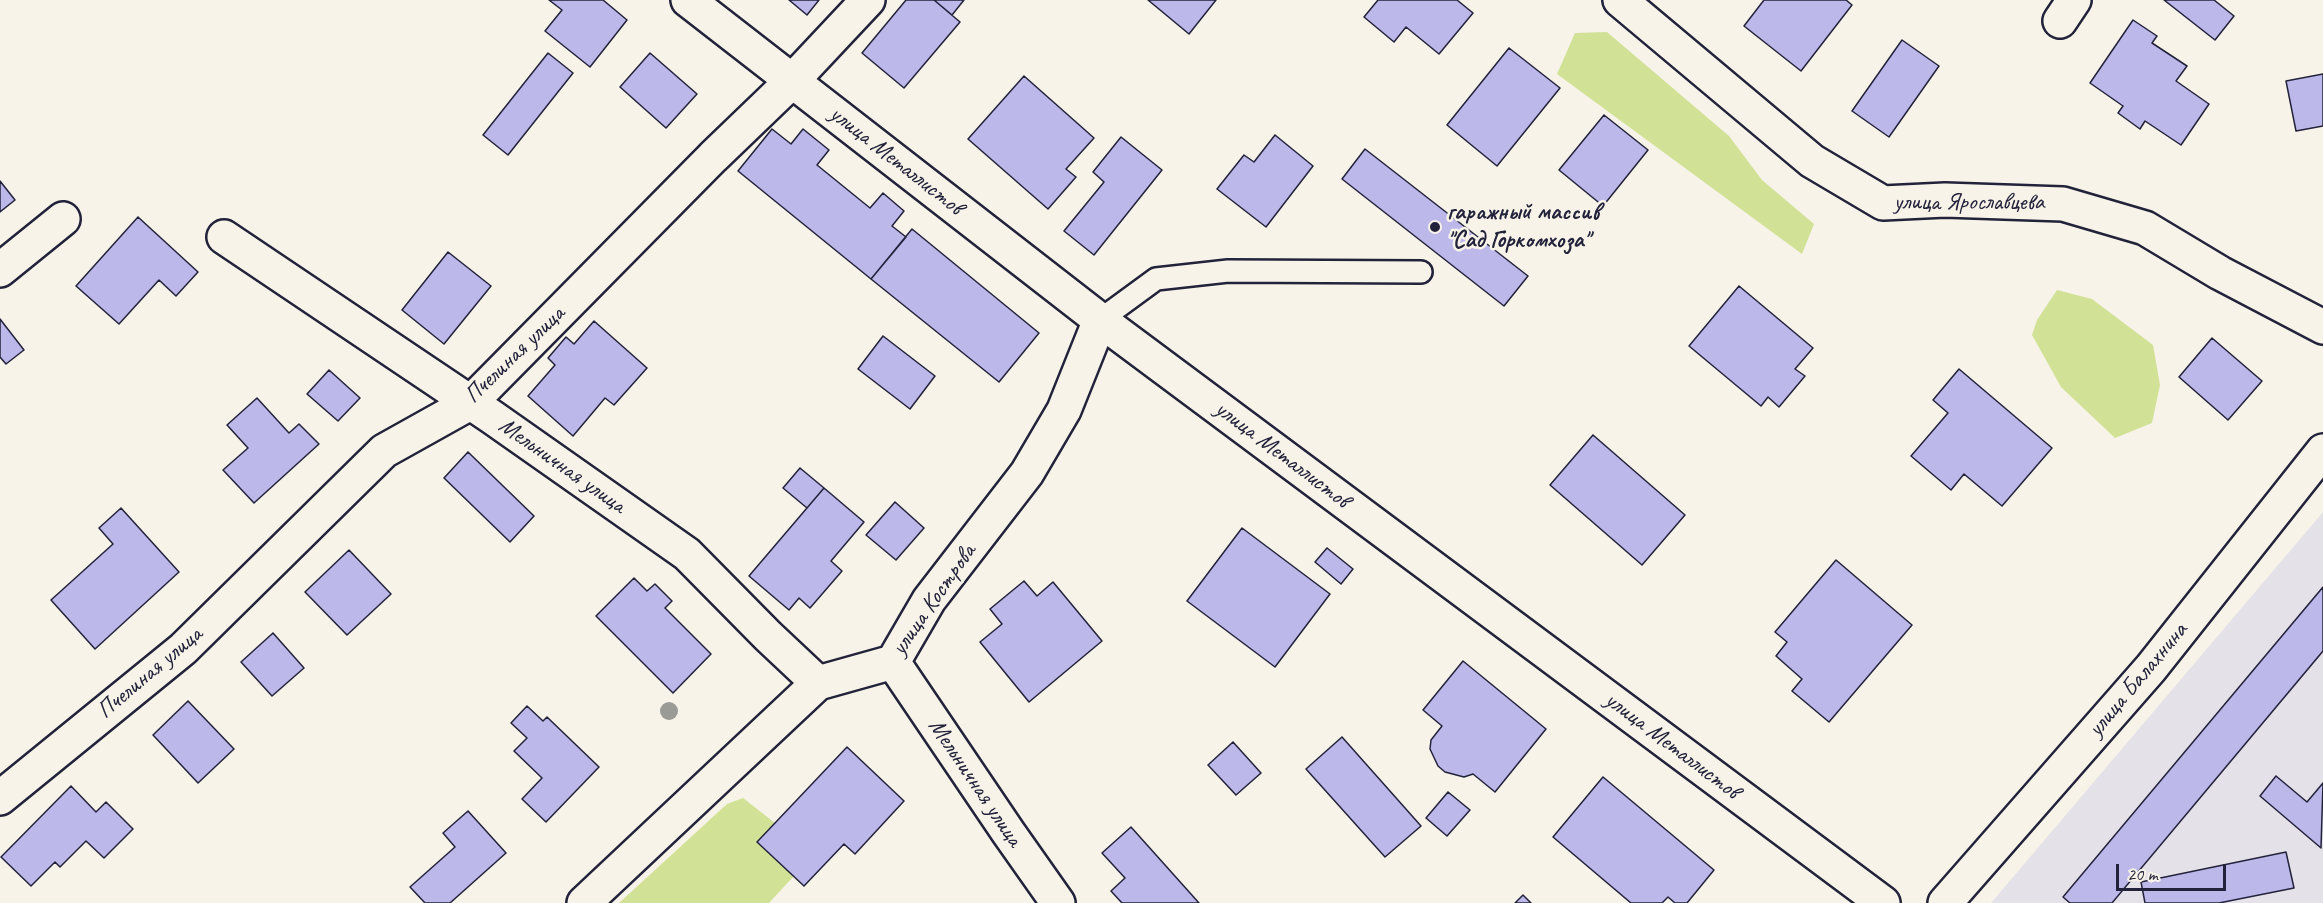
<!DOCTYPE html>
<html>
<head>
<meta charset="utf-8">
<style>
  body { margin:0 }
  #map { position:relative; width:2323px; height:903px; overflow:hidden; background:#f7f3e8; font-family:Caveat,sans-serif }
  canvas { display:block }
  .scale { position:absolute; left:2116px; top:864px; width:110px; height:27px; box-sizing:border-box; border:3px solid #22223b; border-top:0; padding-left:8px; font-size:18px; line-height:21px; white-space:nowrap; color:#22223b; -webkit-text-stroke:4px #f7f3e8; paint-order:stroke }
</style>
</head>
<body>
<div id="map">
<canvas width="2323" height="903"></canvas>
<div class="scale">20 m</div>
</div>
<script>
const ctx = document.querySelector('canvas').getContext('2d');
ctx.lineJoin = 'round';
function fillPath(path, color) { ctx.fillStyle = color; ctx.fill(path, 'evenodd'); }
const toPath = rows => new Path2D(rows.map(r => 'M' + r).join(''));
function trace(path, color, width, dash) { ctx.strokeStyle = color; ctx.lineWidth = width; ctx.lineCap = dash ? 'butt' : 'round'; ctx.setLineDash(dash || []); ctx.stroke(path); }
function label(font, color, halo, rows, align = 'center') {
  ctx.font = font + ' Caveat,sans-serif'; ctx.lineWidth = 5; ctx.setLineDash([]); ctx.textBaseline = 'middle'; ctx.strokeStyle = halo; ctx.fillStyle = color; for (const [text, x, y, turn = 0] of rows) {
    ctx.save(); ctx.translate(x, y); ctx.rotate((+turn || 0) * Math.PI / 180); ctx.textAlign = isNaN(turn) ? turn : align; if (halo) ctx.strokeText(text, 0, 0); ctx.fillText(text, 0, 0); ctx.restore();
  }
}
const built = toPath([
  [2323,512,2323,903,1991,903]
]);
const green = toPath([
  [1607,32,1729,136,1762,180,1814,224,1802,254,1557,74,1575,33],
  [2057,290,2092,299,2153,345,2160,385,2152,423,2115,438,2061,387,2032,335,2037,320],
  [743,798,775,823,757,842,794,876,769,903,619,903,727,804]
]);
const building = toPath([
  [549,0,603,0,627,20,590,67,545,31,562,10,549,0],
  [789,0,819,0,807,15,789,0],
  [906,0,934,0,960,22,904,88,862,53,906,0],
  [934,0,964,0,952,15,934,0],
  [1148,0,1216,0,1189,34,1148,0],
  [1378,0,1457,0,1473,13,1439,54,1406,27,1394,42,1364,17,1378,0],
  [1764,0,1846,0,1852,5,1801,71,1744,26,1764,0],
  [2164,0,2214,0,2234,16,2215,40,2164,0],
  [2133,20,2157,36,2152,43,2187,66,2176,81,2209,104,2181,145,2145,121,2140,129,2118,113,2123,106,2090,83,2133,20],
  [1902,40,1939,66,1889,137,1852,111,1902,40],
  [1509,48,1560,88,1497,166,1447,125,1509,48],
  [548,53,573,73,508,155,483,135,548,53],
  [650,53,697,94,666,128,620,87,650,53],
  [2323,74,2323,126,2296,131,2286,81,2323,74],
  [1024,76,1094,138,1066,169,1076,177,1048,209,968,139,1024,76],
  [1604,115,1648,150,1603,206,1559,170,1604,115],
  [772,129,791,144,803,129,829,150,817,165,870,208,883,193,904,211,892,226,906,237,871,279,738,171,772,129],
  [1275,135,1313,166,1266,227,1217,189,1244,155,1254,162,1275,135],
  [1121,137,1162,170,1094,255,1064,231,1104,182,1093,172,1121,137],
  [1365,149,1528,276,1504,306,1342,179,1365,149],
  [0,181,15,200,0,212,0,181],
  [138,217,198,272,176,296,159,280,119,324,76,286,138,217],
  [912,229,1039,333,999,382,871,279,912,229],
  [448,252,491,286,444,344,402,310,448,252],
  [1739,286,1813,348,1795,369,1805,376,1779,407,1768,397,1761,406,1689,346,1739,286],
  [0,319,24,350,6,364,0,357,0,319],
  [594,321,647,368,614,405,605,398,573,436,528,396,555,365,548,358,566,337,574,344,594,321],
  [883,336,935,376,910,409,858,369,883,336],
  [2212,338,2262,381,2228,420,2179,377,2212,338],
  [1959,369,2052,448,2002,506,1964,474,1951,490,1911,456,1948,413,1933,400,1959,369],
  [329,370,360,398,338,421,307,394,329,370],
  [257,398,289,433,299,424,319,444,254,503,223,470,248,448,227,425,257,398],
  [1593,435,1685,515,1642,565,1550,485,1593,435],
  [468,452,534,516,510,542,444,478,468,452],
  [800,468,824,488,807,508,783,488,800,468],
  [824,488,864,522,831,561,842,571,810,608,799,598,789,610,749,576,824,488],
  [895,502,924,528,896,560,866,535,895,502],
  [121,508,179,572,95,649,51,600,113,544,99,528,121,508],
  [1242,528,1330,594,1275,667,1187,601,1242,528],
  [1327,548,1353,569,1341,584,1315,562,1327,548],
  [349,550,391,594,347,635,305,592,349,550],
  [1836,560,1912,625,1829,722,1792,691,1802,679,1776,656,1787,642,1775,632,1836,560],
  [634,578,647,591,655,584,672,601,665,608,711,654,673,693,596,616,634,578],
  [1024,581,1037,596,1053,582,1102,641,1029,702,980,642,1002,624,990,609,1024,581],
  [2323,587,2323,651,2112,903,2070,903,2063,897,2323,587],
  [273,633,304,668,272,696,241,662,273,633],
  [1463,661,1546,729,1495,792,1473,774,1464,777,1445,772,1438,766,1430,749,1431,740,1442,726,1423,710,1463,661],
  [188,701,234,749,198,783,153,735,188,701],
  [527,706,543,721,547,717,599,767,546,822,522,799,542,778,514,751,527,738,511,723,527,706],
  [1342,737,1421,826,1385,857,1306,769,1342,737],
  [1233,742,1261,773,1236,795,1208,765,1233,742],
  [847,747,904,801,855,854,844,844,804,886,757,842,847,747],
  [2276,776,2307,802,2323,783,2321,848,2260,796,2276,776],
  [1603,777,1714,870,1687,903,1675,903,1668,897,1662,903,1631,903,1553,837,1603,777],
  [71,786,96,812,106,802,133,829,104,858,86,841,60,867,55,862,31,886,1,857,71,786],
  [1448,792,1470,810,1447,836,1426,818,1448,792],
  [468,811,506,853,450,903,425,903,410,887,455,847,443,833,468,811],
  [1131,827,1199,903,1122,903,1111,891,1125,878,1102,853,1131,827],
  [2286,852,2294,888,2219,903,2145,903,2141,882,2286,852],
  [1523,895,1531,903,1515,903,1523,895]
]);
const service = toPath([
  [1100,320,1156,279,1228,271,1421,272]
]);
const minor = toPath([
  [1620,0,1812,161,1883,203,1945,200,2063,204,2145,228,2220,273,2323,327],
  [2060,21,2074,0],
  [224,237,492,417,687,554,768,636,818,683],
  [0,270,63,219],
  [893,662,1008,832,1058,903],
  [0,798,183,649,384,451,470,403,713,157,792,81,868,0],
  [584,903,818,683,893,662,929,600,1027,473,1064,410,1100,320]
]);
const tertiary = toPath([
  [688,0,1100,320,1883,903],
  [1945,903,2151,668,2323,451]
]);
const trees = [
  [669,711]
];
const markers = [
  [1435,227,6,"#22223b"]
];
const streetNames = [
  ["улица Металлистов",896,161,38],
  ["улица Ярославцева",1969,203],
  ["Пчелиная улица",515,355,-44],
  ["улица Металлистов",1282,455,37],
  ["Мельничная улица",562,466,35],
  ["улица Кострова",934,600,-55],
  ["Пчелиная улица",150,673,-40],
  ["улица Балахнина",2138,680,-50],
  ["улица Металлистов",1672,746,37],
  ["Мельничная улица",975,783,56]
];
const poiNames = [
  ["гаражный массив",1447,213],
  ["\"Сад Горкомхоза\"",1447,241]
];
fillPath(built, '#e5e1e9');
fillPath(green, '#d1e296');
fillPath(building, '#bcb8ea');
trace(building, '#22223b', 1.5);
trace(service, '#22223b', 26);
trace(minor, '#22223b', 38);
trace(tertiary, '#22223b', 38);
trace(service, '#f7f3e8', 21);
trace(minor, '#f7f3e8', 33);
trace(tertiary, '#f7f3e8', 33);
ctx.fillStyle = '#9a9a96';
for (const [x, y] of trees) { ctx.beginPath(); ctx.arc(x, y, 9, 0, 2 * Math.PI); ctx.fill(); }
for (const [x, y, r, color] of markers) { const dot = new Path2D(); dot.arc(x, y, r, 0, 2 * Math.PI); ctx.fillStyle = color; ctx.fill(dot); trace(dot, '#f7f3e8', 2); }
label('24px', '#22223b', '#f7f3e8', streetNames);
label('bold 24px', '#22223b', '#f7f3e8', poiNames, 'left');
</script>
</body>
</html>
